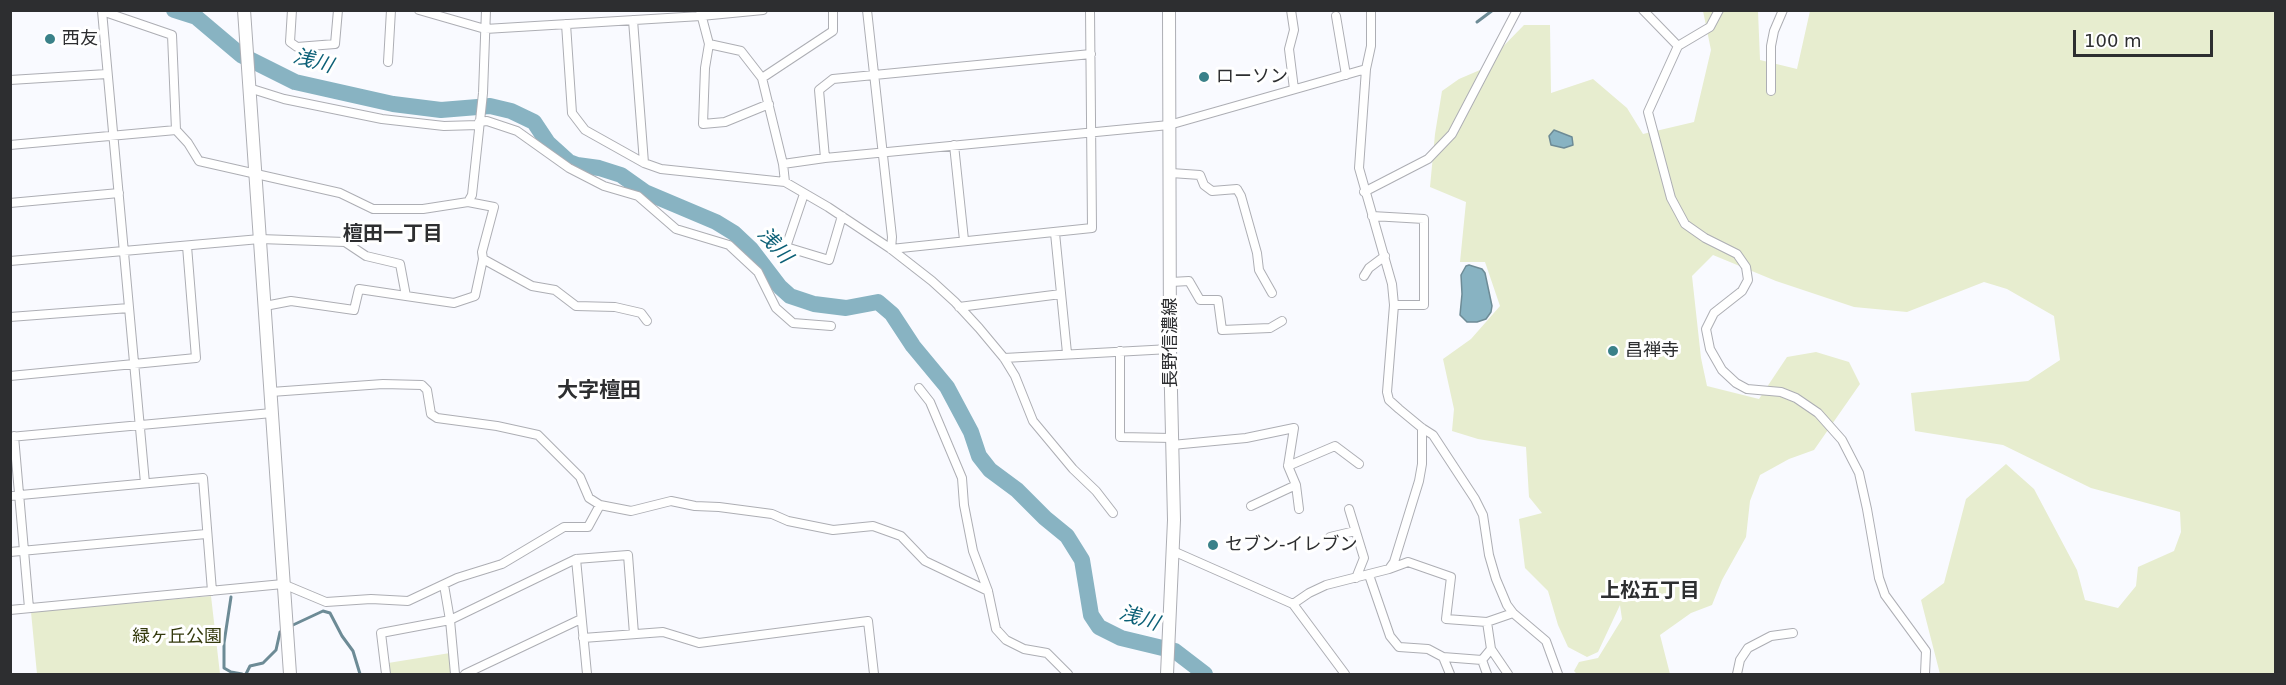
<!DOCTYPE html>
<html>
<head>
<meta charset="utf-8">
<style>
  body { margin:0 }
  #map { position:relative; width:2286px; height:685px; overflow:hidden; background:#f9faff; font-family:"DejaVu Sans",sans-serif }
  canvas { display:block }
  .frame { position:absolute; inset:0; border:12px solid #2d2e30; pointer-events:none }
  .scale { position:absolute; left:2073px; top:30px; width:140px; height:27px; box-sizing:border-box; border:3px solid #2d2e30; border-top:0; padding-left:8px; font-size:18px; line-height:21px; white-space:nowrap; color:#2d2e30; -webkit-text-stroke:4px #fff; paint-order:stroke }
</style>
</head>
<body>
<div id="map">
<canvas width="2286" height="685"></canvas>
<div class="frame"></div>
<div class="scale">100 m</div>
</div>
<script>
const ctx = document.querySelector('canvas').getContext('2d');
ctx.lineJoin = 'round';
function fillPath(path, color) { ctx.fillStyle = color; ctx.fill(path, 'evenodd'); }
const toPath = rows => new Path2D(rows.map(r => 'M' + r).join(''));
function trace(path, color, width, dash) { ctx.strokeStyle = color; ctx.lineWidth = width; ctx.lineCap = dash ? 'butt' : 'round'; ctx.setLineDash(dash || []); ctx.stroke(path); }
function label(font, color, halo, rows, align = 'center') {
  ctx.font = font + ' "DejaVu Sans","Noto Sans JP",sans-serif'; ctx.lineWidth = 6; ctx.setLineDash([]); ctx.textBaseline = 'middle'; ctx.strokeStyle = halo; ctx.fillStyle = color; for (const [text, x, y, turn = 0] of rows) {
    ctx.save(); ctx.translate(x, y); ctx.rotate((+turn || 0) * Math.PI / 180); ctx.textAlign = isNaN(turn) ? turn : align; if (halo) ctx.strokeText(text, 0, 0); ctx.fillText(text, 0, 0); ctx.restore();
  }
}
const green = toPath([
  [1703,11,1758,11,1760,60,1797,69,1810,11,2275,11,2275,674,1940,674,1921,600,1944,583,1966,499,2006,464,2034,489,2077,570,2085,600,2118,608,2136,586,2138,567,2174,551,2181,532,2180,512,2091,488,2003,445,1915,431,1911,393,2028,381,2060,360,2054,316,2007,289,1984,282,1907,312,1854,307,1776,281,1713,255,1692,276,1701,358,1707,386,1759,399,1787,357,1816,352,1849,362,1860,384,1814,450,1789,459,1760,475,1750,501,1746,537,1722,580,1712,605,1691,613,1660,635,1670,674,1577,674,1574,671,1579,662,1598,658,1622,619,1620,605,1598,652,1587,657,1568,647,1558,625,1548,591,1525,568,1519,519,1542,513,1529,497,1526,447,1478,439,1452,431,1454,409,1443,359,1471,339,1500,306,1485,262,1460,262,1466,202,1430,187,1435,134,1442,91,1459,79,1480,70,1524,25,1550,25,1551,93,1593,79,1627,108,1643,134,1694,122,1711,50],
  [211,596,220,674,37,674,31,612],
  [450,653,453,674,390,674,388,663]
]);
const water = toPath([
  [1554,130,1572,137,1573,145,1564,148,1551,145,1549,136,1554,130],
  [1469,265,1482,269,1485,273,1492,306,1491,312,1486,319,1477,322,1467,322,1460,315,1462,294,1461,275,1466,266,1469,265]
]);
const stream = toPath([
  [1477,22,1493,10],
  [231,597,224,643,224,668,231,672,242,674],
  [293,625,323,611,330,613,342,636,353,651,360,674],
  [246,674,250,666,263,663,276,650,280,632,283,631]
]);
const river = toPath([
  [174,10,196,17,241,55,295,82,393,104,441,110,490,106,511,111,534,122,548,143,569,162,577,165,599,168,621,175,645,192,716,222,734,233,751,249,780,287,790,296,814,304,846,308,878,302,892,314,913,346,947,387,971,432,979,456,990,470,1017,490,1045,518,1067,536,1082,560,1091,615,1099,627,1121,638,1175,651,1205,674]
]);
const street = toPath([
  [292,10,290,42,297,47,335,44,338,10],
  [419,10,485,29,701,16,763,10],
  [700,10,709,44,741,51,762,78,783,164,785,182],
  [867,10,892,237,891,249],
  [1291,10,1294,30,1289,49,1294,89],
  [1371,10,1371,46,1366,69,1359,168,1392,284,1394,305,1387,392,1389,400,1399,409,1422,428,1433,435,1475,499,1483,515,1489,555,1496,579,1507,605,1513,613,1546,641,1558,674],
  [1643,10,1678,46],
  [1719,10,1710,27,1678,46,1648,112,1671,198,1685,224,1705,238,1737,254,1746,267,1748,280,1742,291,1714,313,1706,329,1710,349,1722,370,1736,383,1747,389,1781,392,1796,398,1818,413,1842,440,1859,473,1867,509,1879,578,1885,595,1926,651,1925,674],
  [1336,16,1346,75],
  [633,20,644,163],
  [566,24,572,113,585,130,644,163,661,169,785,182,828,207,891,249,932,281,955,302,979,328,1004,358,1015,376,1033,421,1073,469,1096,491,1113,513],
  [709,44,705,68,703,124,725,122,769,104],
  [388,62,391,10],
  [762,78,833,31,833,10],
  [10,80,107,74],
  [249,88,284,99,382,119,444,126,478,125],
  [1771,91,1771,46,1774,31,1783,10],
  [479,122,487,121,517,131,569,168,604,186,638,196,676,229,729,245,758,272,776,308,793,323,831,326],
  [10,145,176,130],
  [954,145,964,240],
  [825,158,819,90,833,79,1091,54],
  [783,164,825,158,1169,125,1366,69],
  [1171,173,1200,175,1204,185,1212,191,1237,189,1241,196,1257,253,1259,270,1272,293],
  [1364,192,1428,159,1452,134,1517,10],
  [804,194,786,247,829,260,842,216],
  [468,202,472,195,483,93,486,10],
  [10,203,119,193],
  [1372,216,1424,219,1424,305,1394,305],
  [1055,233,1067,353],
  [891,249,1092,228,1090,10],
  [10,261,260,239,345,242,366,256,400,264,406,296,454,303,475,296,483,259],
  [1364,276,1369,268,1385,256],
  [1171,282,1189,281,1200,300,1218,300,1222,330,1270,328,1282,321],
  [265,306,291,301,354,310,359,289,406,296],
  [959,307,1061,294],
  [10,317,129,308],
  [1120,351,1120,437,1172,438],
  [1004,358,1170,349],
  [10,376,196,358,187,246],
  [919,388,930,402,962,478,964,505,973,551,988,591,996,629,1006,640,1024,649,1047,653,1068,674],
  [271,392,383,384,422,385,427,390,431,414,437,418,497,426,538,435,580,477,589,498,600,505,631,511,671,501,695,506,719,507,772,514,788,521,833,530,873,526,901,536,925,561,988,591],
  [14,436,29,608],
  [10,437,272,413],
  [1172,445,1246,438,1294,428,1288,466,1296,485,1299,509],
  [1288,466,1335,446,1359,464],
  [145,483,102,11,172,35,176,130,188,143,199,161,340,193,373,209,423,209,468,202,494,207,482,252,483,259,532,286,555,290,576,306,615,307,641,313,647,321],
  [10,496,203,478,212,591],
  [1251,506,1296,485],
  [1349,509,1364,558,1356,578],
  [1330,537,1355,531],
  [1173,551,1293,604,1345,674],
  [10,552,206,534],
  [576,559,628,555,634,634],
  [1389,569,1408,562,1451,577,1446,619,1487,622],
  [1369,575,1390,636,1399,647,1428,649,1443,657,1482,660,1491,649],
  [1293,604,1309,593,1326,585,1389,569,1394,562,1419,481,1422,464,1422,428],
  [10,610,283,584,326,602,371,599,408,601,457,578,502,564,564,527,588,527,600,505],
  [583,638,663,632,699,643,868,621,874,674],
  [1443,657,1450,674],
  [1482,660,1487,674],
  [386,674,381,633,450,620,444,585],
  [455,674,450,620,576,559,587,674],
  [465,674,581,619],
  [1508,674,1491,649,1487,622,1513,613],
  [1737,674,1740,660,1748,648,1771,636,1793,633]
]);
const secondary = toPath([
  [244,10,290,674]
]);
const primary = toPath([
  [1167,674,1174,520,1170,349,1169,10]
]);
const markers = [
  [50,39,6,"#3a8189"],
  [1204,77,6,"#3a8189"],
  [1613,351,6,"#3a8189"],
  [1213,545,6,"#3a8189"]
];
const poiNames = [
  ["西友",62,39],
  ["ローソン",1216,77],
  ["昌禅寺",1625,351],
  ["セブン-イレブン",1225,545]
];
const streetNames = [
  ["長野信濃線",1171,343,-90]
];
const parkNames = [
  ["緑ヶ丘公園",177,637]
];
const waterNames = [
  ["浅川",313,62,16],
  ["浅川",774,246,48],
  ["浅川",1139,619,18]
];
const neighbourhoodNames = [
  ["檀田一丁目",393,235],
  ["上松五丁目",1650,592]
];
const quarterNames = [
  ["大字檀田",599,392]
];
fillPath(green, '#e7edcf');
fillPath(water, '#88b3c2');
trace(water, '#6d8b96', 1.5);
trace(stream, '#6d8b96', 3);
trace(river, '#88b3c2', 16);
trace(street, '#adaeb4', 10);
trace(secondary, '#adaeb4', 14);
trace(primary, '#adaeb4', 14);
trace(street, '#fff', 8);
trace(secondary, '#fff', 12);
trace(primary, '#fff', 12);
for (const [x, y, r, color] of markers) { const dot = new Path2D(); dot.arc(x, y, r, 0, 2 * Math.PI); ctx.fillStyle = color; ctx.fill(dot); trace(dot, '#fff', 2); }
label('18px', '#2d2e30', '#fff', poiNames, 'left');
label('18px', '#2d2e30', '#fff', streetNames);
label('18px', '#343a0e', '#fff', parkNames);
label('italic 20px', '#0c6077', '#fff', waterNames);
label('bold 20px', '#2d2e30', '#fff', neighbourhoodNames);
label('bold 21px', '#2d2e30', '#fff', quarterNames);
</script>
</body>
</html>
